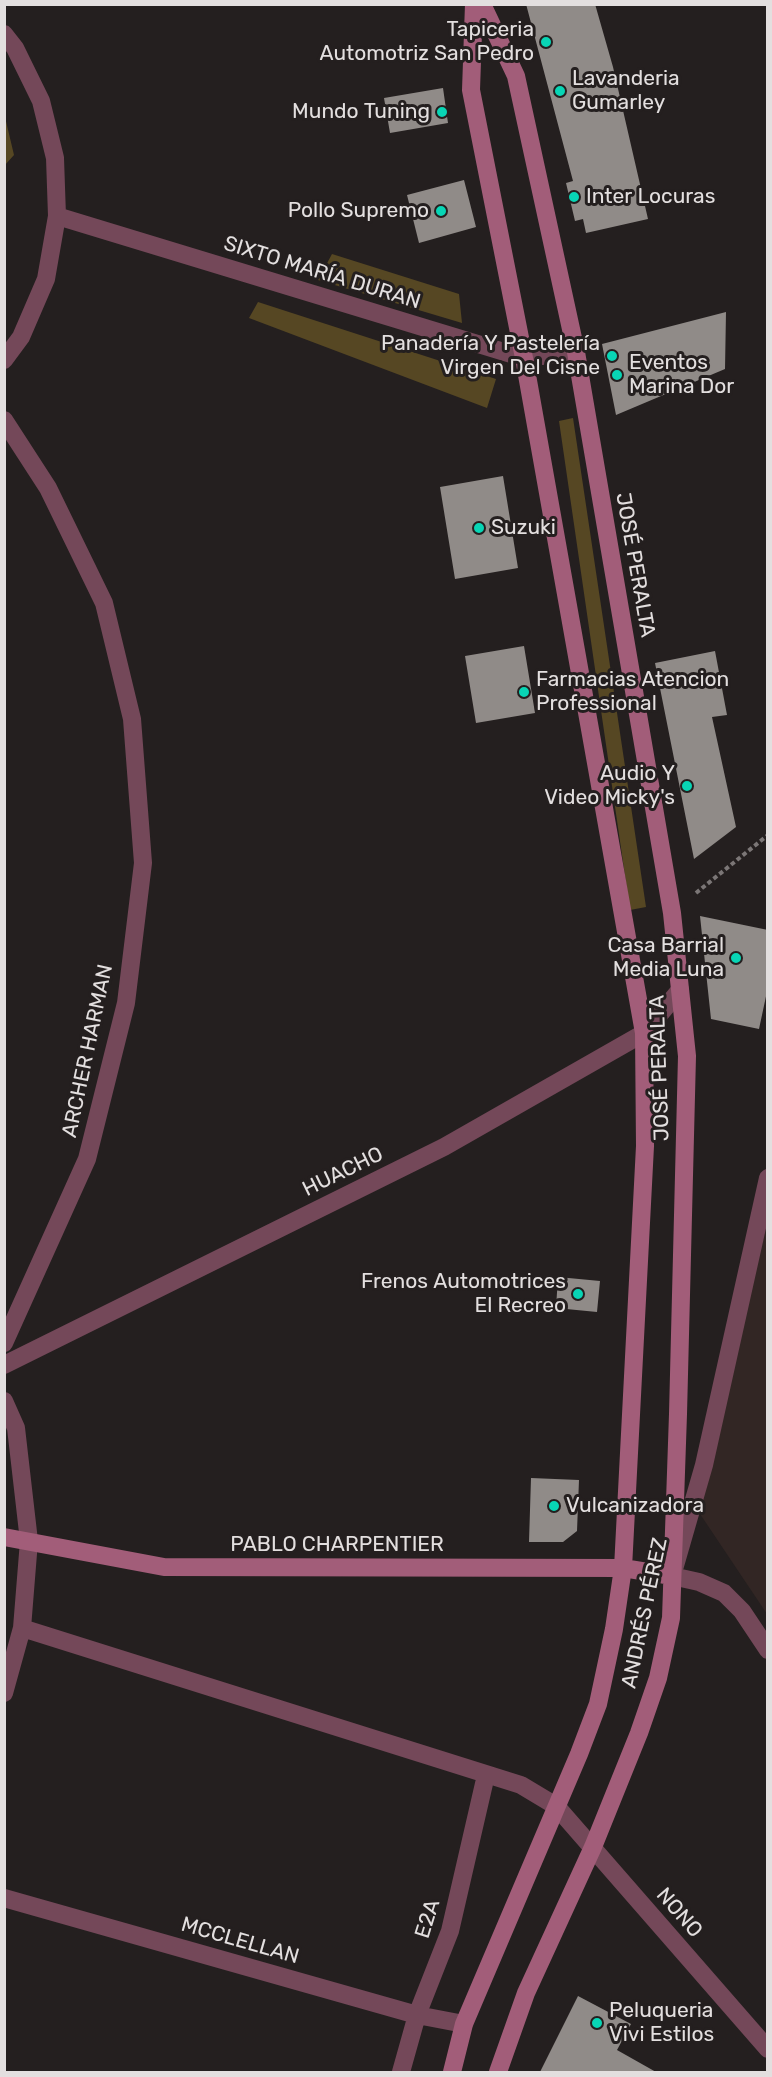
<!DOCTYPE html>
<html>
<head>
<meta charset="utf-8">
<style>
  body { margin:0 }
  #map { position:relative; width:772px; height:2077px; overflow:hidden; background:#241f1f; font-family:Rubik,sans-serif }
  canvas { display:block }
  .frame { position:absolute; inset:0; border:6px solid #e3dfdf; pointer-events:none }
</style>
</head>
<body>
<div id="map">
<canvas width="772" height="2077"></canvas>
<div class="frame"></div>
</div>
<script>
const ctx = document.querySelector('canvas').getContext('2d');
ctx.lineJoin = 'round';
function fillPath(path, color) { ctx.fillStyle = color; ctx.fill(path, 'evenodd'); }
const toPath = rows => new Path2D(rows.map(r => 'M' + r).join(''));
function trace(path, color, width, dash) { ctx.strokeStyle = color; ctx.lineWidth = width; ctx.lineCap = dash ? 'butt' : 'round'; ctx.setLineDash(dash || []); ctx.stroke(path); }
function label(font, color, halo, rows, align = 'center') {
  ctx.font = font + ' Rubik,sans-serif'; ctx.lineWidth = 6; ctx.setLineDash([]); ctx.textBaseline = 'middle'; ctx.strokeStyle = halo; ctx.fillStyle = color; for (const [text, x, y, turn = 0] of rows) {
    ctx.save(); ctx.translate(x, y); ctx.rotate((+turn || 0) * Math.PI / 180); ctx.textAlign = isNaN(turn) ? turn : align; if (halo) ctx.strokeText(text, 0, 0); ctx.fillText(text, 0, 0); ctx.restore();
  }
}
const built = toPath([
  [767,1225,767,1614,694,1505]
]);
const green = toPath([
  [5,117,14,155,5,165,4,165],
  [332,254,459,294,462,323,318,280],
  [258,302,496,379,487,408,249,318],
  [573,418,646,907,630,910,559,421]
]);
const building = toPath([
  [526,4,595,4,613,67,648,219,586,233,583,219,575,221,566,183,573,181],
  [443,88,448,123,390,133,384,98],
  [464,180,476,227,419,243,407,195],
  [726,312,725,369,616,415,602,344],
  [503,476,518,568,455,579,440,487],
  [524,646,535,713,476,723,465,656],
  [715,651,727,715,712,717,736,827,694,859,655,663],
  [700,916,768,930,768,987,759,1029,711,1019],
  [558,1277,600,1281,597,1312,556,1308],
  [531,1478,579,1480,577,1531,563,1542,529,1542],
  [578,1996,631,2024,617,2050,656,2072,540,2072]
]);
const path = toPath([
  [696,893,768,835]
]);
const street = toPath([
  [4,34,15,48,41,101,55,158,57,216,46,279,21,337,4,360],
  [57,216,524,358,576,352],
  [4,420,48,488,104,603,132,719,143,863,126,1003,87,1159,4,1343],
  [768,1178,704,1465,672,1576,699,1582,724,1593,742,1611,768,1650],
  [4,1365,444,1147,644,1033,680,990],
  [4,1401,16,1428,29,1541,22,1628,4,1693],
  [22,1628,521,1785,556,1806,768,2049],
  [4,1898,417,2015,464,2024],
  [401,2072,417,2015,450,1931,486,1775]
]);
const secondary = toPath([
  [482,4,516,76,576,352,672,913,687,1056,678,1414,671,1618,658,1678,639,1733,593,1847,526,1993,498,2072],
  [4,1537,164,1567,623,1568,672,1576],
  [452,2072,464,2024,579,1754,598,1704,614,1629,623,1568,645,1146,644,1033,524,358,471,90,474,4]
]);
const markers = [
  [546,42,6,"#08d5b5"],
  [560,91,6,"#08d5b5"],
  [442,112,6,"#08d5b5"],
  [574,197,6,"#08d5b5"],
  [441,211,6,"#08d5b5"],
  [612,356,6,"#08d5b5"],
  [617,375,6,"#08d5b5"],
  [479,528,6,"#08d5b5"],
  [524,692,6,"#08d5b5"],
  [687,786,6,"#08d5b5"],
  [736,958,6,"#08d5b5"],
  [578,1294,6,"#08d5b5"],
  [554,1506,6,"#08d5b5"],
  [597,2023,6,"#08d5b5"]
];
const poiNames = [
  ["Tapiceria",534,30],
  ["Automotriz San Pedro",534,54],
  ["Lavanderia",572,79,"left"],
  ["Gumarley",572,103,"left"],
  ["Mundo Tuning",430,112],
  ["Inter Locuras",586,197,"left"],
  ["Pollo Supremo",429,211],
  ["Panadería Y Pastelería",600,344],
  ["Virgen Del Cisne",600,368],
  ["Eventos",629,363,"left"],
  ["Marina Dor",629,387,"left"],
  ["Suzuki",491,528,"left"],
  ["Farmacias Atencion",536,680,"left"],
  ["Professional",536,704,"left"],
  ["Audio Y",675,774],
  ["Video Micky's",675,798],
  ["Casa Barrial",724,946],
  ["Media Luna",724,970],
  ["Frenos Automotrices",566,1282],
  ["El Recreo",566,1306],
  ["Vulcanizadora",566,1506,"left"],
  ["Peluqueria",609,2011,"left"],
  ["Vivi Estilos",609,2035,"left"]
];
const streetNames = [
  ["SIXTO MARÍA DURAN",322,273,17],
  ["JOSÉ PERALTA",635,565,80],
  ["ARCHER HARMAN",88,1051,-78],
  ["JOSÉ PERALTA",660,1068,-92],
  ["HUACHO",343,1172,-26],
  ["PABLO CHARPENTIER",337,1545],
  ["ANDRÉS PÉREZ",645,1613,-78],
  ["NONO",679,1913,49],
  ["E2A",428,1919,-73],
  ["MCCLELLAN",240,1941,16]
];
fillPath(built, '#322624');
fillPath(green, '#564723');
fillPath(building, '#908b88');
trace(path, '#7b7676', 4, [4.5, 3]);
trace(street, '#744859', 18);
trace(secondary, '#a25d79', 18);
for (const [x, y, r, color] of markers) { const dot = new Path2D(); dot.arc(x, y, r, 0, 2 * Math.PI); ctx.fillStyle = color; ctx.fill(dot); trace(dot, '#241f1f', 2); }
label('21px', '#e3dfdf', '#241f1f', poiNames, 'right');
label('21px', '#e3dfdf', '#241f1f', streetNames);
</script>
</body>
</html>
